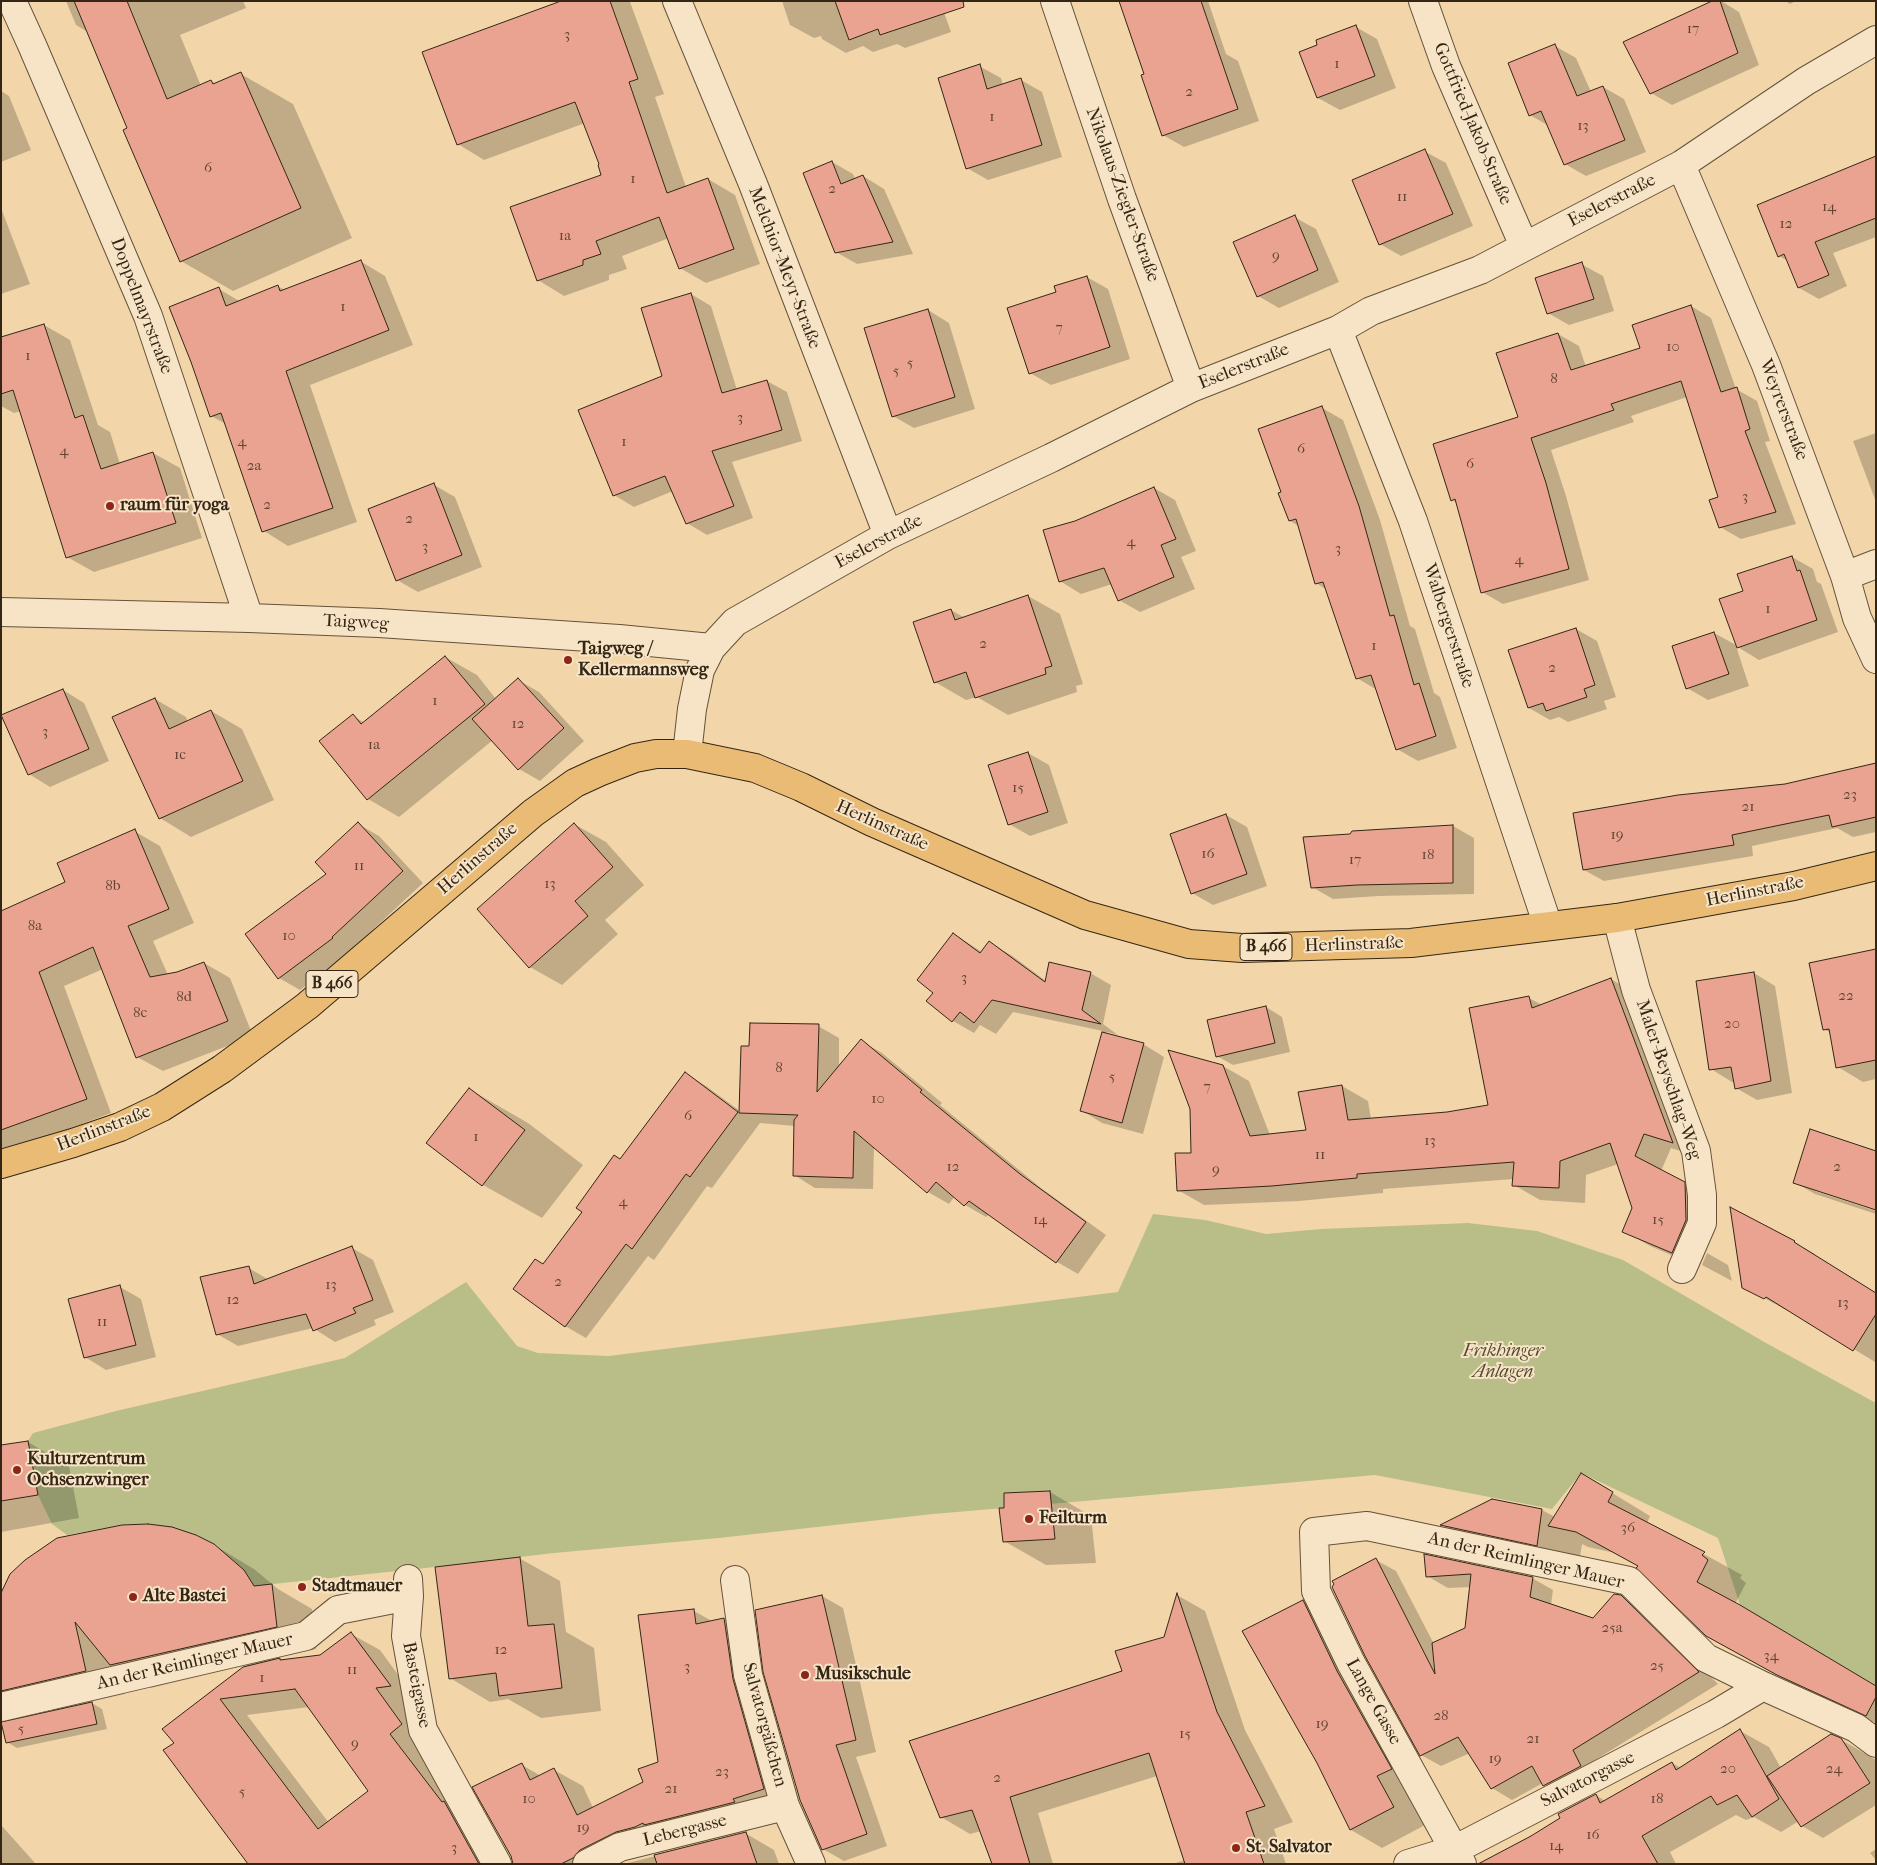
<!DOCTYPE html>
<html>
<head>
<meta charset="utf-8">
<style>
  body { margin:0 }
  #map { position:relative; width:1877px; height:1865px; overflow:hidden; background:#f2d6a9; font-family:"IM FELL French Canon",serif }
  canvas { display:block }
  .frame { position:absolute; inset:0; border:2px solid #342615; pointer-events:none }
</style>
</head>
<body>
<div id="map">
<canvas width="1877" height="1865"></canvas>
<div class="frame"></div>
</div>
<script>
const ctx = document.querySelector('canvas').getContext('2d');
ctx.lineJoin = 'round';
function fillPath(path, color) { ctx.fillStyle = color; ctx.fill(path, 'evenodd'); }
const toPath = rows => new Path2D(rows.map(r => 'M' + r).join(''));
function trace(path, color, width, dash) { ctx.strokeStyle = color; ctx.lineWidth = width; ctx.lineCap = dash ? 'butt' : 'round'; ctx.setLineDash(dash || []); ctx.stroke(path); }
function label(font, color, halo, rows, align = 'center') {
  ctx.font = font + ' "IM FELL French Canon",serif'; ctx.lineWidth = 4; ctx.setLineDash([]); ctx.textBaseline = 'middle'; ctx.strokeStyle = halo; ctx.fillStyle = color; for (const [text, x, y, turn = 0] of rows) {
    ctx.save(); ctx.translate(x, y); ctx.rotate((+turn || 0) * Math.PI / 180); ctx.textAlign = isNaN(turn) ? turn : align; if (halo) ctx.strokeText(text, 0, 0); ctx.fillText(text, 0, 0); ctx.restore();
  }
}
const green = toPath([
  [1153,1214,1205,1220,1266,1234,1321,1229,1468,1223,1537,1231,1623,1260,1766,1343,1876,1403,1876,1686,1740,1605,1718,1538,1581,1473,1552,1509,1375,1475,1050,1504,1050,1491,1004,1493,1004,1508,933,1514,719,1538,554,1553,426,1568,254,1586,244,1570,233,1560,214,1544,196,1535,148,1524,122,1525,67,1535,52,1524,38,1495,28,1441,33,1433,116,1411,345,1358,466,1282,517,1346,538,1353,609,1356,1118,1292]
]);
const shadow = toPath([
  [66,1,243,1,246,8,180,35,201,86,211,81,216,84,241,74,293,104,352,238,233,291,181,261,129,128,88,32,76,25],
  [564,1,630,2,664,94,655,97,686,187,708,179,735,195,760,264,706,283,680,268,669,238,622,256,627,269,609,275,609,280,564,296,538,280,603,176,601,164,585,123,484,160,458,144],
  [782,1,940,1,951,32,905,48,897,44,873,52,863,46,846,53,822,39,821,36,814,38,790,25],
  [1120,1,1208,1,1226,54,1238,61,1259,121,1184,147,1163,135,1145,75],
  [1715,1,1721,1,1739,12,1759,65,1672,105,1651,93],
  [1785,1,1796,1,1790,4],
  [1356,27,1377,39,1396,88,1340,110,1318,98,1301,52],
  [1555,46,1576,58,1591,92,1603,87,1624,99,1646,152,1586,176,1565,164,1549,126,1530,115],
  [979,66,1001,78,1003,85,1021,80,1042,92,1062,157,988,180,967,168],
  [1,91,9,96,31,150,1,162],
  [1424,151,1446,163,1473,226,1401,256,1380,244],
  [832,162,853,174,855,179,863,176,884,189,913,254,857,264,836,252],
  [1,208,30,284,1,294],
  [1876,216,1876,237,1833,253,1847,286,1819,299,1799,288,1788,261,1779,256],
  [1294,217,1316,229,1339,282,1279,308,1258,296],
  [360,261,385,276,413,345,310,385,357,522,288,546,264,531,226,424,211,416,219,289,241,302,277,286,285,290],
  [1581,264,1603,276,1614,311,1569,325,1548,313],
  [1087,277,1108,289,1130,359,1051,385,1030,373,1057,293],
  [691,294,711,306,737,390,767,381,787,392,802,441,732,462,753,518,707,535,687,523,673,491,634,507,614,495,663,377],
  [1691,306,1711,318,1736,389,1757,401,1770,441,1765,442,1796,524,1741,539,1720,527,1720,498,1687,397,1631,416,1634,422,1551,450,1566,496,1589,580,1503,604,1482,592,1457,503,1452,500,1519,418,1558,334,1579,346,1586,367,1642,349],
  [928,310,949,323,975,409,914,428,893,416],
  [44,325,70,340,98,425,110,432,120,464,153,453,180,468,202,538,94,572,67,557,21,411,14,413,1,406,1,339],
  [1322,408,1343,420,1380,520,1410,626,1415,629,1434,693,1440,697,1457,748,1418,761,1397,749,1377,690,1357,678,1327,590,1316,583,1299,526,1290,521,1282,492],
  [1876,433,1876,502,1853,441],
  [434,485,455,497,482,567,418,592,397,580],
  [1154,488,1175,500,1196,551,1181,557,1195,589,1140,612,1119,600,1112,584,1081,594,1060,581,1075,522],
  [1792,557,1813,569,1817,582,1821,584,1838,632,1759,660,1736,646,1749,686,1708,700,1687,688,1714,633,1738,646,1744,591],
  [1028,596,1060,614,1083,684,1076,686,1077,692,1008,715,977,697,966,700,935,682,951,610,965,618],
  [1576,629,1597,641,1616,697,1604,701,1607,709,1568,722,1559,717,1550,720,1529,708],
  [445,657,477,675,496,699,518,680,539,692,584,741,540,781,519,769,493,740,399,817,368,799,353,716,365,723],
  [63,690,84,703,109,761,50,787,29,774],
  [155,699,186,717,188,722,211,711,242,729,274,800,191,837,160,818],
  [1028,753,1049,765,1068,823,1030,836,1009,824],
  [1876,765,1876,832,1853,837,1837,828,1752,846,1753,856,1604,881,1584,870,1785,785],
  [1226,815,1247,827,1267,886,1213,905,1192,893],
  [358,824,379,836,423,883,352,949,353,951,300,990,279,978,328,875],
  [574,824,606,842,644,885,605,920,618,934,562,985,530,967],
  [1453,826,1474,838,1474,894,1379,896,1333,899,1312,887],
  [134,831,160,846,194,923,153,941,168,975,204,963,230,978,253,1036,163,1071,137,1057,103,969,64,986,111,1113,1,1154,1,997,67,882],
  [954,934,982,952,990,943,1011,955,1046,981,1090,973,1111,985,1103,1024,1118,1035,1107,1032,1106,1034,1143,1044,1164,1057,1143,1134,1102,1123,1081,1110,1103,1031,1013,1012,996,1034,980,1025,974,1033,953,1021,935,992],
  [1876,950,1876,1079,1863,1082,1838,1067,1831,1033,1824,1029],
  [1754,973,1775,986,1792,1093,1757,1100,1736,1088,1735,1081,1732,1082,1711,1069],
  [1611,979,1637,995,1698,1157,1671,1148,1661,1171,1711,1199,1712,1235,1699,1267,1650,1246,1624,1231,1634,1208,1618,1164,1586,1175,1585,1203,1540,1200,1514,1185,1514,1179,1383,1189,1383,1193,1299,1201,1204,1205,1178,1190,1193,1154,1223,1066,1249,1081,1270,1135,1308,1131,1342,1086,1368,1101,1371,1119,1447,1113,1489,1106,1529,998,1542,1005],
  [1266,1007,1282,1017,1290,1052,1233,1065,1217,1056],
  [818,1026,839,1038,839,1068,861,1041,882,1053,942,1103,940,1105,1041,1188,1106,1235,1078,1274,1057,1262,989,1214,986,1217,965,1205,955,1196,949,1204,928,1192,874,1147,873,1189,815,1188,794,1175,795,1126,760,1123,712,1188,707,1186,654,1260,648,1256,586,1338,565,1326,544,1265,685,1073,706,1086,740,1111,750,1047],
  [469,1089,528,1123,583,1165,542,1218,483,1185,428,1143],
  [1794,1182,1815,1189,1815,1191,1876,1211,1876,1214,1815,1194],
  [1732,1209,1815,1254,1815,1255,1876,1293,1875,1362,1787,1308,1786,1310,1744,1287],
  [352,1248,373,1260,394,1312,374,1320,376,1325,335,1342,313,1328,238,1346,217,1334,249,1268,269,1280],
  [1707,1253,1728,1265,1732,1281,1702,1265],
  [120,1287,141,1299,156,1357,106,1370,85,1357],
  [28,1442,69,1466,79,1518,1,1532,1,1447],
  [1581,1474,1650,1516,1647,1523,1742,1575,1740,1578,1746,1583,1735,1604,1876,1687,1876,1723,1816,1697,1746,1657,1639,1566,1615,1553,1588,1547,1582,1544,1578,1569,1482,1549,1442,1525,1542,1510,1555,1517],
  [1050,1492,1091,1516,1096,1563,1046,1565,1004,1541],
  [122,1526,214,1545,254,1569,278,1589,312,1609,316,1649,278,1658,283,1661,320,1656,351,1634,380,1650,418,1702,403,1704,430,1741,417,1750,468,1816,498,1864,249,1864,175,1744,164,1729,247,1665,151,1688,120,1669,125,1694,90,1702,102,1709,107,1729,17,1748,7,1742,56,1711,50,1708,1,1716,1,1598,57,1539],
  [309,1707,370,1792,329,1823,247,1715],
  [1425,1556,1532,1578,1553,1590,1551,1605,1593,1619,1621,1597,1642,1609,1718,1684,1592,1762,1601,1778,1564,1797,1543,1783,1512,1800,1492,1788,1470,1753,1441,1766,1421,1755,1376,1560,1396,1571,1434,1644,1466,1629,1471,1587,1448,1588,1427,1576],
  [519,1558,560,1581,566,1632,594,1648,601,1711,541,1718,508,1699,490,1702,450,1678],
  [1177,1595,1205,1611,1245,1730,1293,1822,1274,1829,1286,1864,1173,1864,1185,1860,1157,1776,1038,1813,1053,1864,993,1864,981,1831,970,1834,941,1817,1165,1638],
  [822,1596,843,1608,876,1752,856,1757,887,1846,844,1861,823,1849],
  [1303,1601,1334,1619,1425,1825,1382,1848,1351,1830,1318,1762],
  [694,1611,712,1621,724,1619,753,1635,792,1805,642,1849,613,1864,514,1864,522,1765,541,1776,554,1770,583,1786,593,1808,644,1782,659,1763],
  [1740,1731,1769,1747,1781,1768,1831,1735,1847,1743,1876,1760,1876,1805,1823,1838,1802,1826,1799,1821,1781,1832,1754,1817,1746,1820,1736,1815,1670,1852,1676,1864,1495,1864,1532,1837,1596,1795,1605,1801,1672,1763,1681,1768],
  [1,1825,36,1864,1,1864],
  [745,1833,774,1850,779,1864,624,1864],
  [1876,1849,1876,1860,1870,1853]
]);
const building = toPath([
  [74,1,127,1,167,99,211,80,213,84,241,72,301,208,180,262,123,130,127,128,74,1],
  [561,1,610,1,638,79,629,82,667,193,708,178,734,249,679,269,659,217,596,241,601,254,583,260,583,265,537,281,510,207,601,175,598,165,599,164,575,102,457,145,422,52,561,1],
  [835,1,963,1,964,7,880,35,878,29,849,40,835,1],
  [1119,1,1201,1,1238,109,1162,136,1141,75,1144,74,1119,1],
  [1712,1,1720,1,1738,53,1650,94,1623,42,1712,1],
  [1356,25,1375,76,1317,98,1299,52,1317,45,1316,40,1356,25],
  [1555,44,1577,96,1603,86,1625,140,1564,165,1541,111,1529,116,1508,63,1555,44],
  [980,64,987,89,1021,78,1042,145,966,169,938,78,980,64],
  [1425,149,1453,214,1379,245,1352,180,1425,149],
  [1876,156,1876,218,1815,242,1829,275,1798,288,1784,254,1778,257,1757,205,1876,156],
  [832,161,841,184,863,175,893,242,835,253,803,173,832,161],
  [1295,215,1318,270,1257,297,1233,242,1295,215],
  [361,260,389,330,286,371,333,508,262,532,221,413,210,417,191,362,169,307,219,287,226,306,278,285,280,291,361,260],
  [1582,262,1594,299,1547,314,1535,278,1582,262],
  [1087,276,1110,347,1029,374,1007,308,1056,292,1054,286,1087,276],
  [691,293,722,393,767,380,782,430,712,451,734,506,686,524,665,476,613,496,578,410,662,376,641,308,691,293],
  [1691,305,1721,392,1737,387,1750,429,1745,431,1776,512,1719,528,1709,500,1718,497,1681,381,1611,404,1614,410,1531,438,1546,483,1569,569,1481,593,1455,499,1451,501,1433,444,1518,417,1496,353,1558,333,1571,370,1640,348,1632,325,1691,305],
  [928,309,955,397,892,417,864,328,928,309],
  [44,324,75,418,83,415,101,469,153,452,176,523,66,558,13,390,1,394,1,337,44,324],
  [1322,406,1359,506,1390,616,1394,615,1414,685,1419,683,1436,736,1396,750,1371,675,1356,679,1323,582,1315,584,1296,519,1289,521,1278,493,1281,492,1258,429,1322,406],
  [434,483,462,555,396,581,368,509,434,483],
  [1154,487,1176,539,1161,545,1174,577,1118,601,1104,568,1059,582,1043,530,1075,521,1154,487],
  [1792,556,1797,571,1800,570,1817,620,1737,648,1719,599,1743,591,1737,574,1792,556],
  [1028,595,1052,666,1045,668,1046,674,975,698,966,672,934,683,913,622,951,609,955,620,1028,595],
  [1576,628,1595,685,1584,689,1587,697,1546,711,1543,703,1528,708,1508,650,1576,628],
  [1714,632,1729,674,1686,689,1672,646,1714,632],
  [445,656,485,704,367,800,319,741,353,714,361,724,445,656],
  [518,678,564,728,518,770,472,719,518,678],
  [63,689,89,749,28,775,1,715,63,689],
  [155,698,169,729,211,710,243,781,159,819,112,717,155,698],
  [1028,752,1048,812,1008,825,988,765,1028,752],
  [1876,763,1876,817,1832,827,1829,815,1732,835,1734,845,1583,870,1573,813,1678,795,1785,784,1876,763],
  [1226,814,1247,874,1191,894,1170,834,1226,814],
  [358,822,403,871,332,937,333,938,278,979,245,934,326,874,315,862,358,822],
  [574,823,613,867,575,901,588,916,529,968,477,909,574,823],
  [1453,825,1453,883,1357,885,1311,888,1303,837,1350,834,1352,831,1453,825],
  [135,829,169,909,128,926,150,977,177,972,204,962,228,1021,136,1058,93,947,39,972,87,1099,1,1130,1,911,65,882,57,863,135,829],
  [953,933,980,953,989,941,1045,982,1049,962,1091,972,1082,1010,1101,1024,992,1000,974,1023,960,1012,952,1022,926,1001,933,993,917,980,953,933],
  [1876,949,1876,1060,1836,1068,1829,1029,1823,1030,1809,963,1876,949],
  [1754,972,1771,1081,1735,1089,1731,1067,1709,1070,1696,981,1754,972],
  [1611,978,1673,1143,1644,1134,1635,1156,1685,1182,1686,1220,1672,1253,1622,1232,1632,1208,1610,1143,1560,1161,1559,1188,1512,1186,1514,1162,1357,1174,1357,1178,1272,1186,1177,1191,1175,1153,1191,1153,1190,1109,1168,1050,1223,1065,1250,1136,1306,1130,1298,1092,1342,1085,1348,1120,1447,1112,1488,1105,1469,1008,1529,996,1532,1008,1611,978],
  [1266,1006,1275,1043,1216,1057,1207,1020,1266,1006],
  [750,1023,819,1024,817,1092,861,1039,922,1090,920,1092,1020,1174,1086,1222,1056,1263,969,1201,964,1206,936,1182,927,1193,854,1131,853,1178,793,1176,794,1120,798,1115,739,1113,741,1046,749,1046,750,1023],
  [1102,1032,1144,1043,1122,1123,1080,1111,1102,1032],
  [685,1072,738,1112,690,1177,686,1174,632,1249,626,1244,565,1327,513,1289,535,1259,543,1264,582,1212,576,1208,614,1155,620,1159,685,1072],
  [469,1088,525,1130,482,1186,426,1143,469,1088],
  [1810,1129,1876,1151,1876,1210,1793,1183,1810,1129],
  [1730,1207,1795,1241,1794,1242,1876,1293,1876,1314,1853,1351,1766,1297,1764,1299,1742,1288,1730,1207],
  [352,1246,373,1300,353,1308,356,1313,313,1331,306,1314,216,1335,200,1277,249,1266,254,1284,352,1246],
  [120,1285,136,1345,84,1358,68,1299,120,1285],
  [28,1441,38,1495,1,1501,1,1445,28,1441],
  [1581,1473,1613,1492,1608,1502,1705,1552,1702,1555,1708,1560,1697,1582,1740,1605,1876,1686,1876,1697,1866,1716,1777,1675,1706,1636,1636,1568,1638,1566,1576,1532,1548,1526,1581,1473],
  [1050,1491,1055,1539,1003,1542,999,1508,1004,1508,1004,1493,1050,1491],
  [1492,1499,1542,1509,1537,1546,1440,1525,1492,1499],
  [148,1524,172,1527,196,1535,214,1544,244,1570,254,1586,272,1584,277,1627,110,1665,75,1622,86,1671,1,1691,1,1593,10,1574,25,1560,57,1538,122,1525,148,1524],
  [1424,1554,1533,1577,1530,1597,1593,1618,1614,1594,1621,1595,1699,1672,1573,1750,1581,1766,1543,1786,1532,1766,1491,1789,1458,1737,1420,1756,1365,1656,1332,1587,1334,1584,1332,1581,1376,1558,1435,1674,1432,1643,1465,1628,1471,1574,1426,1577,1424,1554],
  [520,1557,528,1626,554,1624,562,1688,499,1696,496,1673,449,1679,435,1567,520,1557],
  [1177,1593,1217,1712,1265,1806,1246,1812,1264,1864,1185,1864,1149,1753,1010,1797,1030,1864,992,1864,972,1810,940,1818,909,1741,1122,1671,1115,1651,1164,1637,1177,1593],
  [822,1595,856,1740,836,1745,867,1834,822,1850,800,1800,763,1672,755,1610,822,1595],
  [1303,1600,1337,1671,1392,1769,1377,1776,1394,1807,1350,1830,1317,1763,1242,1631,1303,1600],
  [694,1609,696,1624,724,1618,733,1679,764,1789,733,1799,735,1802,644,1825,643,1823,635,1827,616,1832,580,1850,573,1858,561,1864,513,1864,511,1856,472,1787,522,1763,530,1780,554,1768,577,1815,643,1782,638,1769,658,1762,638,1615,694,1609],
  [351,1632,391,1686,376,1688,402,1724,390,1734,442,1802,444,1801,479,1864,248,1864,163,1750,174,1743,162,1729,243,1667,280,1658,280,1660,320,1655,351,1632],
  [295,1689,368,1791,318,1829,220,1699,295,1689],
  [92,1702,97,1724,6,1743,1,1722,92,1702],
  [1740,1729,1779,1799,1752,1817,1737,1795,1717,1805,1711,1796,1642,1836,1658,1864,1478,1864,1531,1836,1560,1818,1558,1814,1596,1794,1600,1803,1672,1762,1676,1770,1740,1729],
  [1831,1734,1841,1738,1870,1783,1801,1827,1767,1776,1831,1734],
  [746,1832,757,1864,657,1864,654,1855,746,1832]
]);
const minor = toPath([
  [12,1,32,45,148,316,249,618],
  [677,1,753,184,888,535],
  [1055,1,1122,199,1191,388],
  [1423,1,1446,66,1524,246],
  [1681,165,1766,365,1845,576,1857,618,1876,659],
  [1338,330,1413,521,1548,926],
  [1845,576,1876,564],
  [1,612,249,618,379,623,619,639,711,648],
  [687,754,692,709,700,670,711,648,735,622,888,535,1051,458,1191,388,1338,330,1371,311,1480,270,1681,165,1806,81,1876,40],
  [1617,918,1636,990,1696,1151,1702,1195,1702,1223,1682,1269],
  [408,1579,409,1596,406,1636,423,1730,497,1864],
  [735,1580,748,1675,785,1806,811,1864],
  [1,1707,306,1636,338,1610,409,1596],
  [587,1864,620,1847,785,1806],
  [1408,1864,1454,1850,1716,1714,1763,1686],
  [1462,1864,1351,1663,1316,1591,1314,1532,1367,1526,1629,1581,1706,1658,1763,1686,1856,1728,1876,1743]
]);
const primary = toPath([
  [1,1164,73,1143,120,1127,162,1107,222,1069,307,1006,533,813,575,783,599,772,635,758,656,754,687,754,755,768,801,787,872,822,1085,915,1189,944,1242,948,1411,943,1617,918,1794,886,1876,866]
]);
const markers = [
  [110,506,5,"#8f2418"],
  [568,660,5,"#8f2418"],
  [17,1470,5,"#8f2418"],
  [1029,1519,5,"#8f2418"],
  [302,1587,5,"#8f2418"],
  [133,1597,5,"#8f2418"],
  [805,1675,5,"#8f2418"],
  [1236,1848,5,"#8f2418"]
];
const numberNames = [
  ["17",1693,29],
  ["3",567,35],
  ["1",1337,64],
  ["2",1189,92],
  ["1",992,117],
  ["13",1583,126],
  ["6",208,168],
  ["1",633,179],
  ["2",832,189],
  ["11",1402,197],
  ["14",1829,207],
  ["12",1786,224],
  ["1a",565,236],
  ["9",1276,256],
  ["1",343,307],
  ["7",1059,328],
  ["10",1673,347],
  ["1",28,356],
  ["5",910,363],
  ["5",896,371],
  ["8",1554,379],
  ["3",740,418],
  ["4",242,442],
  ["1",624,442],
  ["6",1301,449],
  ["4",64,451],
  ["6",1470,464],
  ["2a",254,466],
  ["3",1745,497],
  ["2",267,505],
  ["2",409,519],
  ["4",1131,542],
  ["3",425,547],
  ["3",1338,549],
  ["4",1519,560],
  ["1",1768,609],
  ["2",983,644],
  ["1",1374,646],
  ["2",1552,668],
  ["1",435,701],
  ["12",518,724],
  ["3",45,732],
  ["1a",374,745],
  ["1c",180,755],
  ["15",1018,788],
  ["23",1850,795],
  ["21",1748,807],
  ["19",1617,835],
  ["16",1208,854],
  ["18",1428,855],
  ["17",1355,860],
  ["11",359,866],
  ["13",550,884],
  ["8b",113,886],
  ["8a",35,926],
  ["10",289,936],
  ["3",964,978],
  ["22",1846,996],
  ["8d",184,997],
  ["8c",140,1013],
  ["20",1732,1024],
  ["8",779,1068],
  ["5",1112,1077],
  ["7",1207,1087],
  ["10",878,1099],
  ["6",688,1116],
  ["1",476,1137],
  ["13",1430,1141],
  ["11",1320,1155],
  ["12",953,1167],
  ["2",1837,1167],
  ["9",1216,1170],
  ["4",623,1202],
  ["14",1040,1220],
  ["15",1658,1220],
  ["2",558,1282],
  ["13",331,1285],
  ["12",233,1300],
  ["13",1843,1303],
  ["11",102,1322],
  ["36",1628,1528],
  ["25a",1612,1628],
  ["12",501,1650],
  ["34",1771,1656],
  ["25",1657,1666],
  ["3",687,1667],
  ["11",352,1670],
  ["1",262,1678],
  ["28",1441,1716],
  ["19",1322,1724],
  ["5",21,1729],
  ["15",1185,1734],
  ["21",1533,1739],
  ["9",355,1744],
  ["19",1495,1759],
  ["20",1728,1769],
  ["24",1834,1769],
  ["23",722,1772],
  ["2",997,1778],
  ["21",671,1789],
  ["5",242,1792],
  ["10",529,1799],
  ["18",1657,1799],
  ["19",583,1828],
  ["16",1593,1835],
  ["14",1556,1846],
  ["3",454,1848]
];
const shields = [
  [1266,947,52],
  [332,984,52]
];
const shieldNames = [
  ["B 466",1266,947],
  ["B 466",332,984]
];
const streetNames = [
  ["Gottfried-Jakob-Straße",1472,124,67],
  ["Nikolaus-Ziegler-Straße",1122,195,70],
  ["Eselerstraße",1612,201,-27],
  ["Melchior-Meyr-Straße",784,268,69],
  ["Doppelmayrstraße",141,306,69],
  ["Eselerstraße",1244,367,-22],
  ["Weyrerstraße",1783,410,69],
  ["Eselerstraße",879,542,-28],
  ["Taigweg",356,623,3],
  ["Walbergerstraße",1448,626,72],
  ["Herlinstraße",882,826,24],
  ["Herlinstraße",478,859,-41],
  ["Herlinstraße",1755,892,-11],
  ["Herlinstraße",1354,945,-2],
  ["Maler-Beyschlag-Weg",1668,1080,71],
  ["Herlinstraße",104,1129,-21],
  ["An der Reimlinger Mauer",1526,1561,13],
  ["An der Reimlinger Mauer",195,1662,-13],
  ["Basteigasse",416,1685,79],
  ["Lange Gasse",1373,1702,61],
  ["Salvatorgäßchen",764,1725,75],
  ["Salvatorgasse",1588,1780,-27],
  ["Lebergasse",685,1831,-14]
];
const poiNames = [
  ["raum für yoga",120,506],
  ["Taigweg /",578,650],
  ["Kellermannsweg",578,671],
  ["Kulturzentrum",27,1460],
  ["Ochsenzwinger",27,1481],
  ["Feilturm",1039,1519],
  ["Stadtmauer",312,1587],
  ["Alte Bastei",143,1597],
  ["Musikschule",815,1675],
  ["St. Salvator",1246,1848]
];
const parkNames = [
  ["Frikhinger",1503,1352],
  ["Anlagen",1503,1373]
];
fillPath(green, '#b9be89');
fillPath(shadow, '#0003');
fillPath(building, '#e9a390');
trace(building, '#342615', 1);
trace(minor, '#64523a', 30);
trace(primary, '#342615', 30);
trace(minor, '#f7e4c7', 28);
trace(primary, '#e9bb74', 28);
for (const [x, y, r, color] of markers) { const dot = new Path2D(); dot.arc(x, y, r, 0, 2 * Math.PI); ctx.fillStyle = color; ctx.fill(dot); trace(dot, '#f7e4c7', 2); }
label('15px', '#614534', null, numberNames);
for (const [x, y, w] of shields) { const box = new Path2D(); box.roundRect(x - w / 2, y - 13.5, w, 27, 4); ctx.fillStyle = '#f7e4c7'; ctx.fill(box); trace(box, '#342615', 1); }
label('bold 16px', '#342615', null, shieldNames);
label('18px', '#342615', '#f7e4c7', streetNames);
label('bold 18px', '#342615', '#f7e4c7', poiNames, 'left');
label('italic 18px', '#554c32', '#f7e4c7', parkNames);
</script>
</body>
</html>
